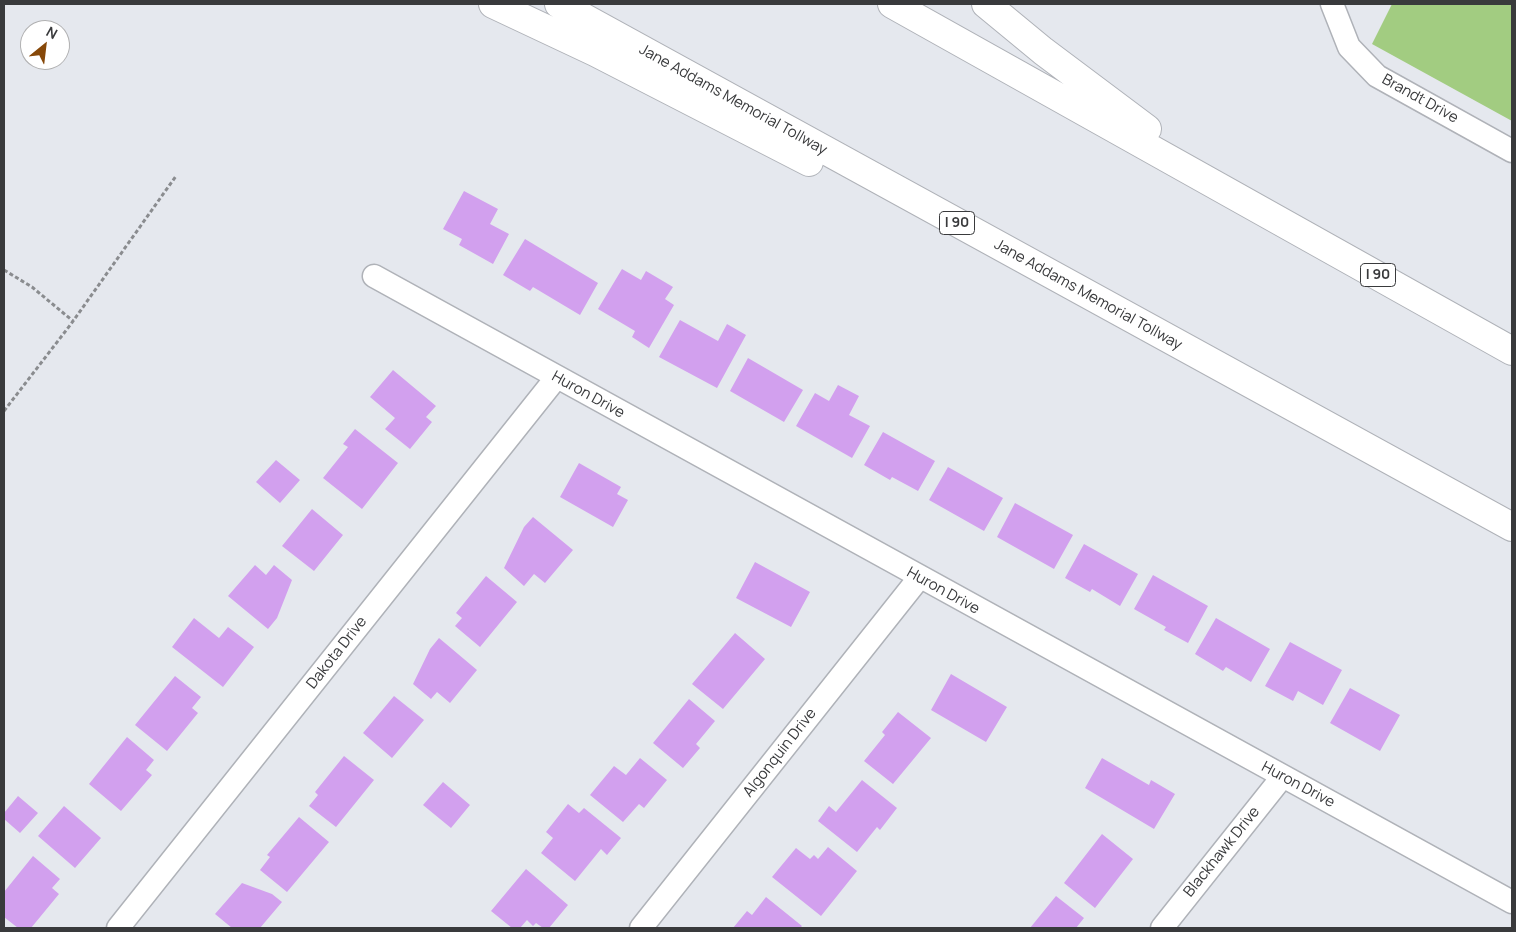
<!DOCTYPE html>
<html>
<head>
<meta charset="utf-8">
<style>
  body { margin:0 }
  #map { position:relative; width:1516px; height:932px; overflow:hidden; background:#e5e8ee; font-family:Manrope,sans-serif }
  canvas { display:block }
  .frame { position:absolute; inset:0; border:5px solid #393a3c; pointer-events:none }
  .north { position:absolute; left:20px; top:20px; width:50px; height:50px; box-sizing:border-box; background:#fff; border:1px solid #b0b0b1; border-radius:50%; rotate:29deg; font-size:14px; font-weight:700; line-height:20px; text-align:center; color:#393a3c }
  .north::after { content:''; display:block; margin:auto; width:18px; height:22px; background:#864809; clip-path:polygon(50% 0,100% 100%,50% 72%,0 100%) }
</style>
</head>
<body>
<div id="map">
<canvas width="1516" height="932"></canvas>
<div class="frame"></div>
<div class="north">N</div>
</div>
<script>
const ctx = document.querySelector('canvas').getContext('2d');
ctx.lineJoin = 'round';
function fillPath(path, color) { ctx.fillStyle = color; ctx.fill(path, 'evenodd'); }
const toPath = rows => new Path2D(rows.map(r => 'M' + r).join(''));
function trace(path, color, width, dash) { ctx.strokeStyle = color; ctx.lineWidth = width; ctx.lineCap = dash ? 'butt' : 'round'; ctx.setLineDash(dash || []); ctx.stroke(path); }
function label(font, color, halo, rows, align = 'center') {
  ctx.font = font + ' Manrope,sans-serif'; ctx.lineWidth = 5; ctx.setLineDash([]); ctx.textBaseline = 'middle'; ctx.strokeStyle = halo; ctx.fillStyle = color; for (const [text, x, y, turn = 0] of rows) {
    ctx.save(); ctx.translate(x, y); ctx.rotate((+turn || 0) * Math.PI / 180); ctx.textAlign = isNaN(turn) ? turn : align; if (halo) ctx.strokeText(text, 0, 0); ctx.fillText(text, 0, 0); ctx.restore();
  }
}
const green = toPath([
  [1392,4,1512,4,1512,121,1372,44]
]);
const building = toPath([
  [464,191,498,209,490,224,509,234,493,264,459,245,462,239,443,229],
  [525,239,598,283,580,315,533,287,530,291,503,275],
  [622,269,641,280,646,271,673,287,665,299,674,305,649,348,632,337,635,331,598,309],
  [680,320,718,341,727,324,746,335,717,388,659,357],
  [748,358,803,390,784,422,730,391],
  [393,370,436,406,426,417,432,422,410,449,385,429,395,418,370,397],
  [838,385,859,396,849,415,870,426,852,458,796,426,815,393,829,401],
  [355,429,398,463,362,509,323,478,348,447,343,444],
  [883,432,935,461,918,491,892,477,890,480,864,465],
  [276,460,300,480,280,503,256,482],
  [579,463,621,487,617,494,628,500,613,527,560,497],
  [948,467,1003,498,984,531,929,500],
  [1015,503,1073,535,1054,569,997,537],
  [312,509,343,535,314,571,282,546],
  [533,517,573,550,545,583,534,574,524,586,504,568,524,527],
  [1084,544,1138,574,1120,606,1092,589,1090,592,1065,578],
  [755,562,810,592,791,627,736,598],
  [255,565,266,575,274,565,292,580,277,618,268,629,228,596],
  [1153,575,1208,606,1188,643,1164,630,1166,627,1134,609],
  [486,576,517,602,480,647,455,626,462,618,456,613],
  [194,618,219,638,228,627,254,647,223,687,172,647],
  [1216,618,1270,649,1251,682,1226,667,1223,671,1195,654],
  [735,633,765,659,723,709,692,684],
  [439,638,477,670,450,703,437,692,431,699,413,684,430,649],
  [1290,642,1342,670,1323,705,1298,691,1293,701,1265,686],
  [951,674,1007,707,986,742,931,710],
  [175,676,201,697,192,708,198,713,167,751,135,725],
  [1350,688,1400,715,1380,751,1330,723],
  [394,696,424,720,392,758,363,733],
  [689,699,715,721,696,744,700,748,683,768,653,743],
  [898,712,931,738,893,784,864,761,885,735,882,732],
  [127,737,154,760,146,770,152,775,121,811,89,784],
  [344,756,374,780,336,827,309,806,318,795,315,792],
  [640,758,667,780,644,808,639,804,623,822,590,795,614,766,626,775],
  [1102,758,1149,785,1151,780,1175,794,1154,829,1085,788],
  [862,780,897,808,880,830,877,827,857,852,818,821,829,806,836,812],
  [443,782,470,805,451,828,423,805],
  [18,796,38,813,20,833,4,819,4,813],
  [568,804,579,813,584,808,621,838,607,855,601,849,575,881,541,853,553,838,546,832],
  [64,806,101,838,75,868,38,836],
  [299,817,329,842,287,892,260,870,270,857,267,855],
  [1102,834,1133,859,1095,908,1064,883],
  [828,847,857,871,821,916,772,877,796,848,810,859,814,855,818,859],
  [33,856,60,879,52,888,59,894,31,928,18,928,4,917,4,892],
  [526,869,568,905,549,928,543,928,536,923,533,926,527,920,520,928,512,928,491,911],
  [242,883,272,894,282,902,260,928,232,928,215,914],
  [1056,896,1084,918,1076,928,1030,928],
  [766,897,802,926,800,928,733,928,747,911,752,915]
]);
const path = toPath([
  [4,270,32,287,73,321],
  [4,411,71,324,176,176]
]);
const minor = toPath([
  [1332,4,1349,47,1377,76,1512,151],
  [374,276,1512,902],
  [118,928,556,378],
  [641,928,919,578],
  [1162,928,1283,776]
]);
const motorway = toPath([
  [493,4,595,52,809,162],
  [559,4,1512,527],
  [892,4,1512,351],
  [986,4,1043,51,1147,129]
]);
const shields = [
  [957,223,35],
  [1378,275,35]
];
const shieldNames = [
  ["I 90",957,223],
  ["I 90",1378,275]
];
const streetNames = [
  ["Brandt Drive",1420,99,29],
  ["Jane Addams Memorial Tollway",733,100,29],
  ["Jane Addams Memorial Tollway",1088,295,29],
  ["Huron Drive",588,395,29],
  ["Huron Drive",943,591,29],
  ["Dakota Drive",337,653,-52],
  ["Algonquin Drive",780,753,-52],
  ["Huron Drive",1298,785,28],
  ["Blackhawk Drive",1222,852,-51]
];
fillPath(green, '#a2cc81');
fillPath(building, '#d2a0ee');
trace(minor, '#afb2b8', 25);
trace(motorway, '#afb2b8', 30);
trace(path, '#8a8c8f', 3, [4, 2.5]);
trace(minor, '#fff', 22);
trace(motorway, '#fff', 28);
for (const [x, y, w] of shields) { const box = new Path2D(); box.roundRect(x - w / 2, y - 11.5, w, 23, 4); ctx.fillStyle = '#fff'; ctx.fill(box); trace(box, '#393a3c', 1); }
label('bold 14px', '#393a3c', null, shieldNames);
label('15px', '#393a3c', '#fff', streetNames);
</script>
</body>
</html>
